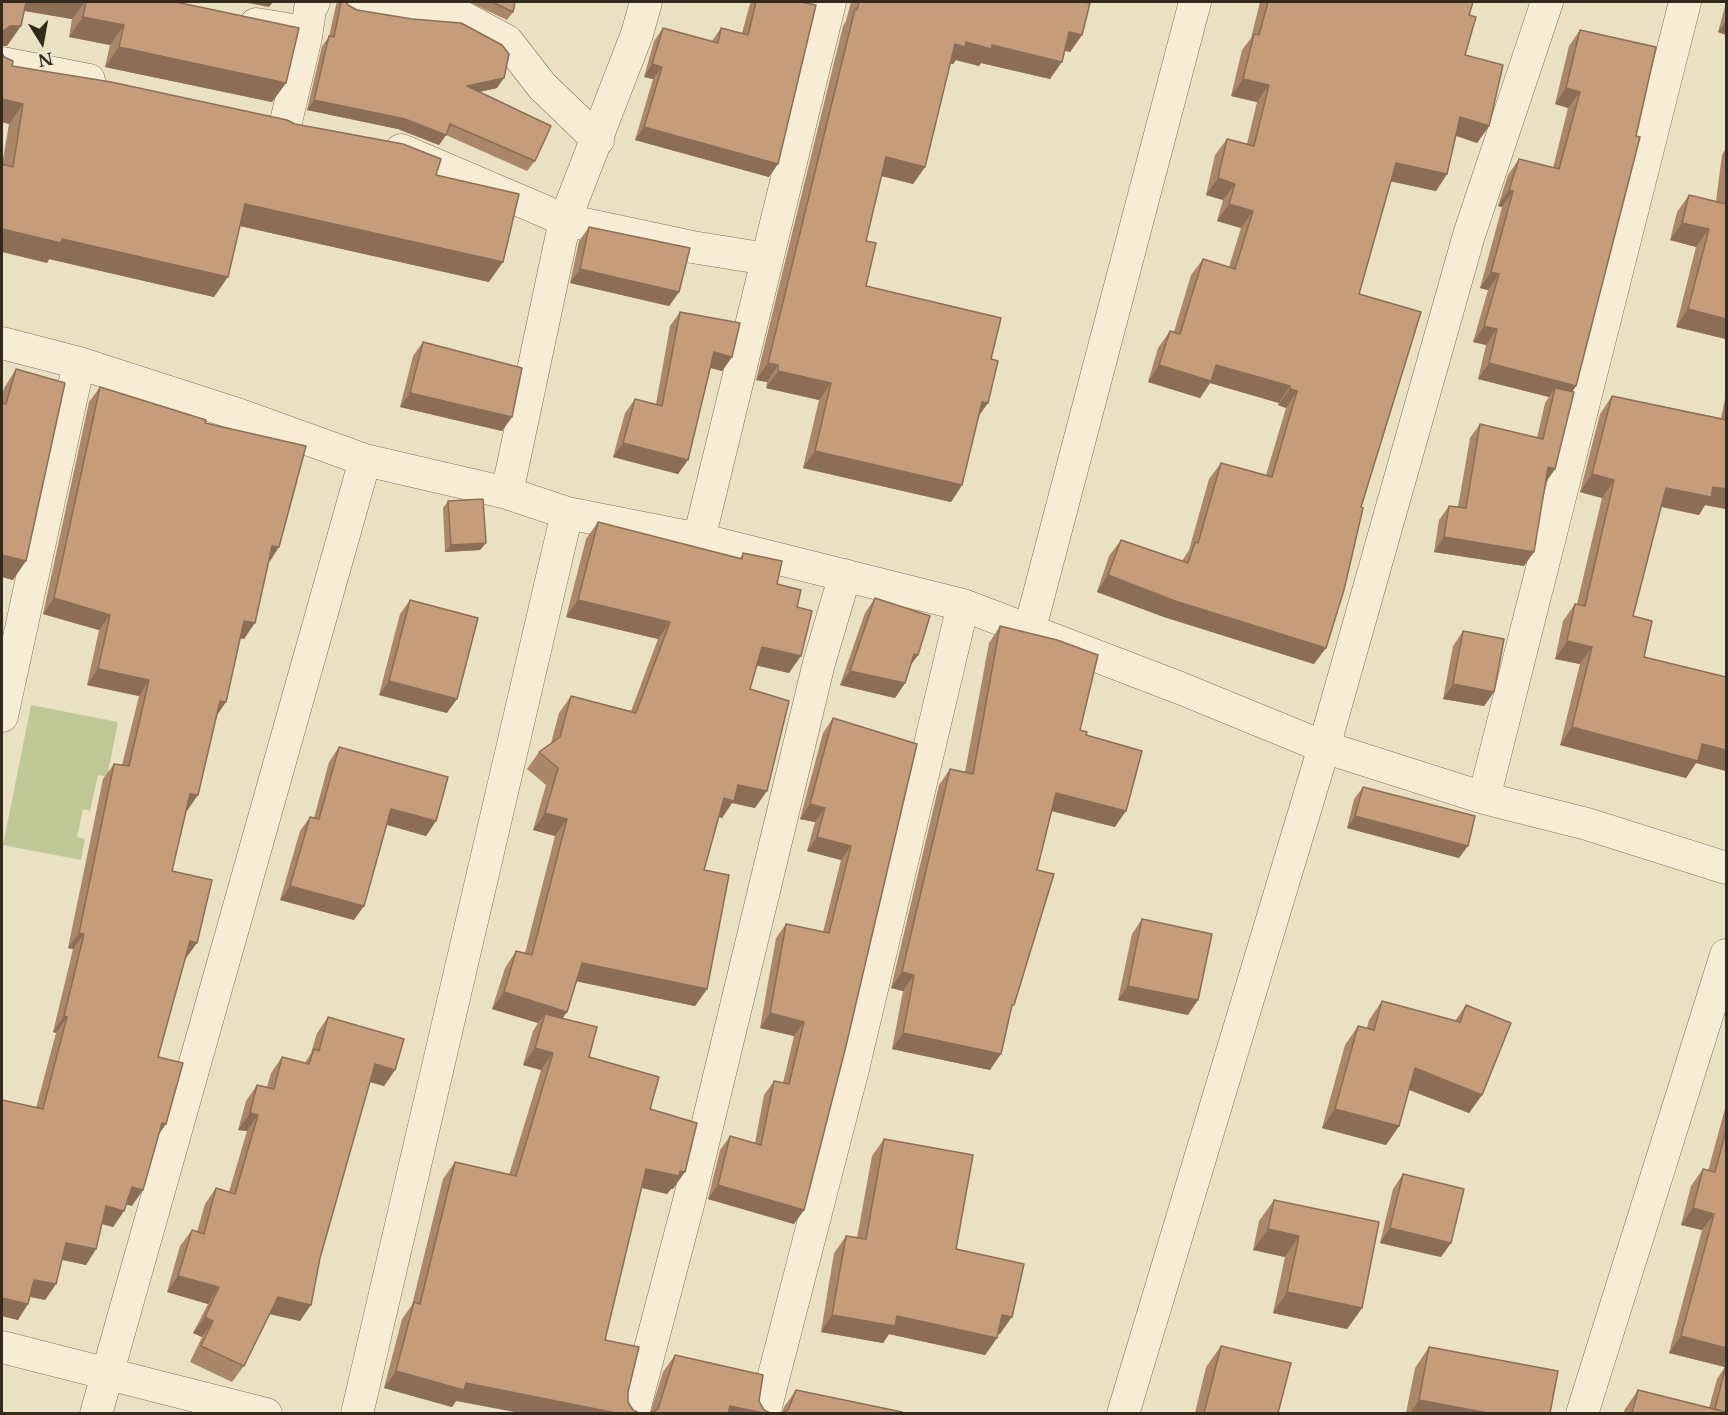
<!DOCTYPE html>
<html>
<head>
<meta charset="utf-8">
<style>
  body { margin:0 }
  #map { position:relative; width:1728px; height:1415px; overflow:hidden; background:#eae0c2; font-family:"Libre Baskerville",serif }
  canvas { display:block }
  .frame { position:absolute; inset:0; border:3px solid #33291d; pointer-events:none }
  .north { position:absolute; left:12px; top:12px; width:60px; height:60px; -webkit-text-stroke:4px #f2ead1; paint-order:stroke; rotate:169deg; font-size:16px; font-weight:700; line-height:24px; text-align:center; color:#33291d }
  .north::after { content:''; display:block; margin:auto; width:21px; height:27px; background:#33291d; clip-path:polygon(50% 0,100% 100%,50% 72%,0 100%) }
</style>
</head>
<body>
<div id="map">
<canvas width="1728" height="1415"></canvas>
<div class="frame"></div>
<div class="north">N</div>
</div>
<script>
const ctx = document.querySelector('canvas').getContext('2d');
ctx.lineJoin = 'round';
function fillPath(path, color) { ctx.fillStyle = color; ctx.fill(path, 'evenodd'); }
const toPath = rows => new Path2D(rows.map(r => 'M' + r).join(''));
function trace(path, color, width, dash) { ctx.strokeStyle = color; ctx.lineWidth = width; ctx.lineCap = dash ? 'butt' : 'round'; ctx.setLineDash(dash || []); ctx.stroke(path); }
const green = toPath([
  [31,705,118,722,107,777,98,775,90,811,83,809,77,837,85,839,81,860,3,845]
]);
const street = toPath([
  [353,2,408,11,459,15,507,41,542,86,598,140],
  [256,24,287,29,306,37,310,9,314,2],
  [2,63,89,80],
  [285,126,306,37],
  [401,150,565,220,692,247,767,259],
  [2,343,79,363,240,415,365,460,507,493,567,513,699,539,963,605,1180,688,1324,747,1484,798,1587,824,1726,868],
  [507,493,565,220,637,34,646,2],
  [699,539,830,2],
  [1029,632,1195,2],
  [2,716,79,363],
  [1484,798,1685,2],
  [2,1347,266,1414],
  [96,1414,365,460],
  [357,1414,567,513],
  [633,1414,689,1201,819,663,845,575],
  [764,1414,853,1069,963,605],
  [1123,1414,1324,747,1469,235,1547,2],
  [1582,1414,1726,955]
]);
const wall = toPath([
  [2,2,176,2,286,83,272,102,105,67,110,45,69,37,72,19,24,11,7,46,2,46],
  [338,2,346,2,348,5,497,88,480,92,535,161,527,171,446,135,439,145,398,129,307,110,322,46,329,37,336,5],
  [469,2,515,2,513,12,507,20],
  [752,2,800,2,769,177,635,140,653,79,644,77,654,41,663,28,712,41,721,28,742,33,750,4],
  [851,2,1082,2,1082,35,1070,52,1065,50,1050,79,981,63,979,66,956,60,953,64,950,63,925,167,913,184,881,176,866,241,866,286,991,359,988,403,978,416,962,485,951,502,803,468,819,400,766,388,767,382,756,380,843,26,846,21],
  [1260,2,1473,2,1469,15,1465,55,1489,126,1477,143,1456,136,1447,174,1436,191,1391,181,1359,294,1361,507,1314,664,1164,617,1097,592,1109,556,1121,540,1182,561,1189,550,1209,479,1221,463,1266,475,1286,408,1278,405,1279,403,1210,383,1200,398,1148,382,1158,348,1170,331,1174,332,1191,275,1203,259,1229,267,1241,228,1217,221,1223,200,1206,195,1215,155,1227,139,1247,144,1257,102,1231,96,1242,50,1251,38],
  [1726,3,1726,35,1718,32],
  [1580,30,1576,386,1572,392,1555,469,1546,482,1524,566,1434,552,1439,520,1449,506,1458,507,1470,438,1480,424,1537,438,1545,403,1549,397,1478,379,1486,345,1473,342,1488,290,1480,288,1502,207,1498,206,1508,175,1519,159,1553,168,1568,108,1555,104,1569,46],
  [2,53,12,66,295,124,436,175,489,282,240,226,214,297,49,259,47,263,2,165,9,124,2,122],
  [1726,148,1726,339,1676,327,1696,247,1670,240,1677,212,1689,195,1716,201,1722,155],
  [589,227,679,292,669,306,570,283,579,241],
  [680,312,732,357,722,371,710,368,688,460,678,474,613,457,625,413,635,399,656,404,670,326],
  [423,342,512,417,502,431,400,407,413,356],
  [16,369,13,580,2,577,2,395,4,388],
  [100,387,205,423,269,563,244,639,240,638,187,811,186,811,172,871,186,958,185,958,158,1057,166,1124,158,1134,132,1206,126,1204,124,1211,113,1227,102,1224,96,1249,86,1265,62,1260,56,1284,45,1300,30,1297,18,1320,2,1316,2,1100,36,1108,56,1033,53,1032,73,949,68,948,103,779,114,764,122,765,139,696,87,685,99,630,43,614,89,402],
  [1726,394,1726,509,1705,505,1699,515,1661,507,1633,616,1644,657,1726,677,1726,771,1696,763,1686,778,1560,745,1580,664,1555,659,1563,621,1575,604,1577,604,1602,498,1580,492,1600,414,1612,396,1721,418],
  [448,501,480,550,445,552,443,508],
  [598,522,740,558,743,553,777,584,797,607,789,673,757,665,750,689,755,808,732,803,722,818,719,817,704,870,707,989,695,1006,577,981,563,1018,589,1057,650,1109,673,1189,671,1189,667,1194,642,1188,456,1401,452,1407,384,1388,402,1319,412,1305,443,1179,455,1162,509,1175,541,1070,523,1065,533,1031,538,1023,492,1009,505,968,516,951,525,953,555,836,533,830,546,785,527,769,539,752,551,743,559,713,571,696,631,711,658,639,566,617,586,539],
  [875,598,918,655,911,664,905,683,895,698,840,685,865,613],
  [410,600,447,713,379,695,400,614],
  [1000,626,1080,730,1086,735,1115,827,1051,811,1037,870,1011,1010,990,1070,892,1049,903,991,891,988,939,785,950,769,965,772,989,643],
  [1463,631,1494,692,1484,706,1443,699,1453,646],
  [833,718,917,744,804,1210,794,1224,708,1199,720,1150,730,1136,755,1143,764,1095,774,1081,783,1083,794,1036,760,1028,776,938,786,924,823,932,841,860,807,851,815,822,800,819,823,733],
  [339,747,436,821,426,836,387,825,354,920,280,900,300,831,310,817,314,818,329,762],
  [1363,787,1459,858,1347,828,1354,799],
  [1142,919,1188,1015,1118,1000,1132,934],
  [1382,1001,1455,1021,1466,1005,1482,1095,1469,1113,1409,1090,1399,1126,1386,1145,1322,1128,1345,1045,1358,1026,1367,1028,1369,1020],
  [328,1017,395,1070,384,1086,370,1082,300,1321,269,1314,244,1366,232,1382,190,1362,202,1337,193,1333,208,1304,167,1292,180,1246,192,1230,197,1232,205,1204,216,1188,229,1192,247,1131,238,1130,246,1101,257,1085,267,1087,271,1073,282,1057,305,1063,311,1053,317,1033],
  [1726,1105,1726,1413,1623,1413,1625,1409,1638,1390,1709,1408,1717,1379,1725,1367,1669,1353,1702,1230,1681,1225,1691,1186,1703,1169,1708,1171],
  [884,1139,956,1249,1000,1334,998,1334,997,1338,985,1355,889,1334,883,1343,821,1332,834,1253,846,1236,857,1238,872,1156],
  [1403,1174,1441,1257,1380,1243,1393,1189],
  [1274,1200,1362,1308,1347,1329,1273,1313,1285,1257,1253,1250,1259,1221],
  [1221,1346,1278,1413,1195,1413,1206,1367],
  [1429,1347,1550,1413,1406,1413,1415,1368],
  [675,1355,759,1401,764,1410,650,1413,663,1372],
  [796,1390,902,1413,782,1413,784,1407]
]);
const shadedWall = toPath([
  [21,2,85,2,72,19,15,9],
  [243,2,273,2,269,7],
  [83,17,124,25,110,45,69,37],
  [1726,21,1726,35,1718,32],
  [10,26,21,26,7,46,2,46,2,33,3,31],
  [1069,32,1082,35,1070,52,1057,49],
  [966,42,992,45,1062,62,1050,79,981,63,979,66,956,60,953,64,943,61,955,44],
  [119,47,286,83,272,102,105,67],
  [652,64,662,67,653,79,644,77],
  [504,78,497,88,460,96,467,86],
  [1243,79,1269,85,1257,102,1231,96],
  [1566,88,1580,92,1568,108,1555,104],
  [2,99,23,104,9,124,2,122],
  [314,100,405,119,446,135,439,145,398,129,307,110],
  [1460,117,1489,126,1477,143,1449,133],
  [644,127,778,164,769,177,635,140],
  [886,157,925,167,913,184,874,174],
  [1396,163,1447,174,1436,191,1384,180],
  [1218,178,1235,184,1223,200,1206,195],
  [1509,190,1513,191,1502,207,1498,206],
  [245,204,503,262,489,282,231,224],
  [1229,204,1253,211,1241,228,1217,221],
  [1682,223,1709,229,1696,247,1670,240],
  [2,229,62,239,228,277,214,297,49,259,47,263,2,252],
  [580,269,679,292,669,306,570,283],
  [1491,272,1499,274,1488,290,1480,288],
  [1688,309,1726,319,1726,339,1676,327],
  [1484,326,1497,329,1486,345,1473,342],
  [714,352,732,357,722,371,704,366],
  [768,363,778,365,767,382,756,380],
  [1489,363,1576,386,1565,402,1555,388,1549,397,1478,379],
  [1159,365,1216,365,1290,386,1279,403,1210,383,1200,398,1148,382],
  [778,371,831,383,819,400,766,388],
  [1290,389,1297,391,1286,408,1278,405],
  [410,393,512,417,502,431,400,407],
  [982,402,988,403,976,420],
  [623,443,688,460,678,474,613,457],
  [815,451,962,485,951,502,803,468],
  [1548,467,1555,469,1545,483],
  [1592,474,1614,480,1602,498,1580,492],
  [1713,487,1726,489,1726,509,1705,505,1699,515,1654,505,1666,488],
  [1444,537,1534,552,1524,566,1434,552],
  [486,543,480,550,445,552,451,545],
  [272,546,279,547,269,563],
  [2,555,26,561,13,580,2,577],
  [1108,575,1326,648,1314,664,1164,617,1097,592],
  [54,598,110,615,99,630,43,614],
  [578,600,670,622,658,639,566,617],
  [244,621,255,623,244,639,233,636],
  [1567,641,1592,647,1580,664,1555,659],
  [762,647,801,656,789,673,750,664],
  [914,654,918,655,908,669],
  [98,669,149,680,139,696,87,685],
  [850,671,905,683,895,698,840,685],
  [389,681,457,699,447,713,379,695],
  [1453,684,1494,692,1484,706,1443,699],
  [220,701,226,702,215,718],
  [1572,727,1702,744,1726,750,1726,771,1696,763,1686,778,1560,745],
  [738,785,767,791,755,808,732,803,722,818,712,815,724,798],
  [1056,793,1126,811,1115,827,1044,809],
  [190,794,198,795,187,811,179,809],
  [810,804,825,808,815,822,800,819],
  [391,809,436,821,426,836,381,823],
  [545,813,567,819,555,836,533,830],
  [1355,816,1468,846,1459,858,1347,828],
  [817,837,851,846,841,860,807,851],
  [290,886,364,906,354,920,280,900],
  [79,933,84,934,73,949,68,948],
  [190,941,197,943,186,958,179,957],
  [582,963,707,989,695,1006,570,980],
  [902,972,914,975,903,991,891,988],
  [1128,986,1198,1000,1188,1015,1118,1000],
  [504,992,567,1012,555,1029,545,1014,538,1023,492,1009],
  [770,1013,804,1022,794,1036,760,1028],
  [64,1016,67,1017,56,1033,53,1032],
  [903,1033,1001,1054,990,1070,892,1049],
  [535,1048,553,1053,541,1070,523,1065],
  [375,1064,395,1070,384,1086,363,1080],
  [1415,1068,1482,1095,1469,1113,1402,1087],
  [1335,1109,1399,1126,1386,1145,1322,1128],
  [250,1113,258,1115,247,1131,238,1130],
  [162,1123,166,1124,155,1140],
  [646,1169,680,1171,685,1172,673,1189,671,1189,667,1194,634,1186],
  [718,1185,804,1210,794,1224,708,1199],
  [132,1187,143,1190,132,1206,121,1203],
  [106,1206,124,1211,113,1227,95,1222],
  [1693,1208,1714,1214,1702,1230,1681,1225],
  [1390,1228,1451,1243,1441,1257,1380,1243],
  [1268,1229,1299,1236,1285,1257,1253,1250],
  [66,1243,96,1249,86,1265,55,1258],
  [178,1276,219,1287,208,1304,167,1292],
  [34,1280,56,1284,45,1300,23,1295],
  [1287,1292,1362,1308,1347,1329,1273,1313],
  [278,1297,311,1305,300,1321,266,1313],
  [2,1298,28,1304,18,1320,2,1316],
  [832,1315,897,1316,997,1338,985,1355,889,1334,883,1343,821,1332],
  [1002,1315,1012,1317,1000,1334,990,1332],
  [205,1317,213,1321,202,1337,193,1333],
  [1681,1336,1726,1348,1726,1365,1725,1367,1669,1353],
  [396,1371,466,1383,616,1413,520,1413,456,1401,452,1407,384,1388],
  [1419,1400,1488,1413,1410,1413],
  [730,1406,764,1413,725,1413]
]);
const building = toPath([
  [2,2,26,2,21,26,10,26,3,31,2,33,2,2],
  [86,2,176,2,299,28,286,83,119,47,124,25,83,17,86,2],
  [341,2,346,2,348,5,357,10,412,19,461,23,502,45,509,54,504,78,467,86,551,126,535,161,450,124,446,135,405,119,314,100,329,36,334,37,341,2],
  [492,2,515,2,513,12,492,2],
  [756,2,800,2,816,5,778,164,644,127,662,67,652,64,663,28,718,43,721,28,748,35,756,2],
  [859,2,1082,2,1090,3,1082,35,1069,32,1062,62,992,45,991,49,966,42,965,47,955,44,925,167,886,157,866,241,876,243,866,286,1001,318,991,359,998,361,988,403,982,402,962,485,815,451,831,383,778,371,778,365,768,363,855,9,857,10,859,2],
  [1268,2,1473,2,1469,15,1476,17,1465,55,1503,65,1489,126,1460,117,1447,174,1396,163,1359,294,1421,312,1361,507,1363,508,1344,590,1326,648,1175,601,1108,575,1121,540,1188,563,1195,542,1198,543,1221,463,1272,477,1297,391,1290,389,1290,386,1216,365,1211,381,1159,365,1170,331,1180,334,1203,259,1235,269,1253,211,1229,204,1235,184,1218,178,1227,139,1254,146,1269,85,1243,79,1254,34,1259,35,1268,2],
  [1580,30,1656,47,1636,136,1640,137,1576,386,1489,363,1497,329,1484,326,1499,274,1491,272,1513,191,1509,190,1519,159,1559,169,1580,92,1566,88,1580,30],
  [2,53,4,57,13,61,12,66,111,82,287,120,295,124,403,144,441,159,436,175,519,194,503,262,245,204,228,277,62,239,61,243,2,229,2,164,13,167,23,104,2,99,2,53],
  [1689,195,1726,204,1726,203,1726,319,1688,309,1709,229,1682,223,1689,195],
  [589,227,690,248,679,292,580,269,589,227],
  [680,312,740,323,732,357,714,352,688,460,623,443,635,399,662,406,680,312],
  [423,342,522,368,512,417,410,393,423,342],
  [16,369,65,383,26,561,2,555,2,403,6,404,16,369],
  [100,387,206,420,205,423,306,446,279,547,272,546,255,623,244,621,226,702,220,701,198,795,190,794,172,871,212,880,197,943,190,941,158,1057,183,1063,166,1124,162,1123,143,1190,132,1187,124,1211,106,1206,96,1249,66,1243,56,1284,34,1280,28,1304,2,1298,2,1100,43,1109,67,1017,64,1016,84,934,79,933,114,764,129,766,149,680,98,669,110,615,54,598,100,387],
  [1555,388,1574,392,1555,469,1548,467,1534,552,1444,537,1449,506,1466,508,1480,424,1543,439,1555,388],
  [1612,396,1726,420,1726,489,1713,487,1711,497,1666,488,1633,616,1652,621,1644,657,1726,677,1726,750,1702,744,1698,761,1572,727,1592,647,1567,641,1575,604,1585,606,1614,480,1592,474,1612,396],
  [483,499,486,543,451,545,448,501,483,499],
  [598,522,742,559,743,553,782,561,777,584,801,590,797,607,812,611,801,656,762,647,750,689,789,701,767,791,738,785,734,801,724,798,704,870,729,875,707,989,582,963,567,1012,504,992,516,951,532,955,567,819,545,813,558,768,539,752,560,737,571,696,636,713,670,622,578,600,598,522],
  [875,598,930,616,918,655,914,654,905,683,850,671,875,598],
  [410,600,478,618,457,699,389,681,410,600],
  [1000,626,1057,640,1098,655,1080,730,1087,732,1086,735,1142,751,1126,811,1056,793,1037,870,1054,874,1014,1005,1012,1005,1001,1054,903,1033,914,975,902,972,950,769,973,774,1000,626],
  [1463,631,1504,639,1494,692,1453,684,1463,631],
  [833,718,917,744,845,1050,804,1210,718,1185,730,1136,761,1145,774,1081,789,1084,804,1022,770,1013,786,924,829,933,851,846,817,837,825,808,810,804,833,718],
  [339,747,448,777,436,821,391,809,364,906,290,886,310,817,319,819,339,747],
  [1363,787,1475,816,1468,846,1355,816,1363,787],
  [1142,919,1212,934,1198,1000,1128,986,1142,919],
  [1382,1001,1460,1022,1466,1005,1511,1023,1482,1095,1415,1068,1399,1126,1335,1109,1358,1026,1374,1030,1382,1001],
  [545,1014,597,1027,589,1057,659,1077,650,1109,697,1123,685,1172,680,1171,679,1176,646,1169,605,1340,639,1347,628,1392,628,1402,633,1410,639,1413,616,1413,466,1383,464,1390,396,1371,414,1302,420,1304,455,1162,516,1176,553,1053,535,1048,545,1014],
  [328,1017,404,1039,395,1070,375,1064,320,1258,311,1305,278,1297,244,1366,201,1346,213,1321,205,1317,219,1287,178,1276,192,1230,204,1234,216,1188,235,1194,258,1115,250,1113,257,1085,274,1089,282,1057,309,1064,314,1049,319,1051,328,1017],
  [1726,1130,1726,1348,1681,1336,1714,1214,1693,1208,1703,1169,1715,1172,1726,1130],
  [884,1139,973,1155,956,1249,1024,1264,1012,1317,1002,1315,997,1338,897,1316,895,1326,832,1315,846,1236,866,1239,884,1139],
  [1403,1174,1464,1189,1451,1243,1390,1228,1403,1174],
  [1274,1200,1379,1222,1362,1308,1287,1292,1299,1236,1268,1229,1274,1200],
  [1221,1346,1291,1363,1278,1413,1204,1413,1221,1346],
  [1429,1347,1558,1371,1550,1413,1488,1413,1419,1400,1429,1347],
  [675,1355,763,1375,759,1401,764,1410,770,1413,764,1413,730,1406,728,1413,651,1413,658,1409,675,1355],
  [1726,1365,1726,1412,1715,1409,1726,1365],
  [796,1390,902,1412,902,1413,782,1413,788,1410,796,1390],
  [1638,1390,1726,1412,1726,1413,1632,1413,1638,1390]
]);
fillPath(green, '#c0c797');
trace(street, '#83715a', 33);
trace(street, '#f6edd4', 32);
fillPath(wall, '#aa8769');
fillPath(shadedWall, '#8b6e55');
fillPath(building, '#c69d7a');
trace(building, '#8b6e55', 1.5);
</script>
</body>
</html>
